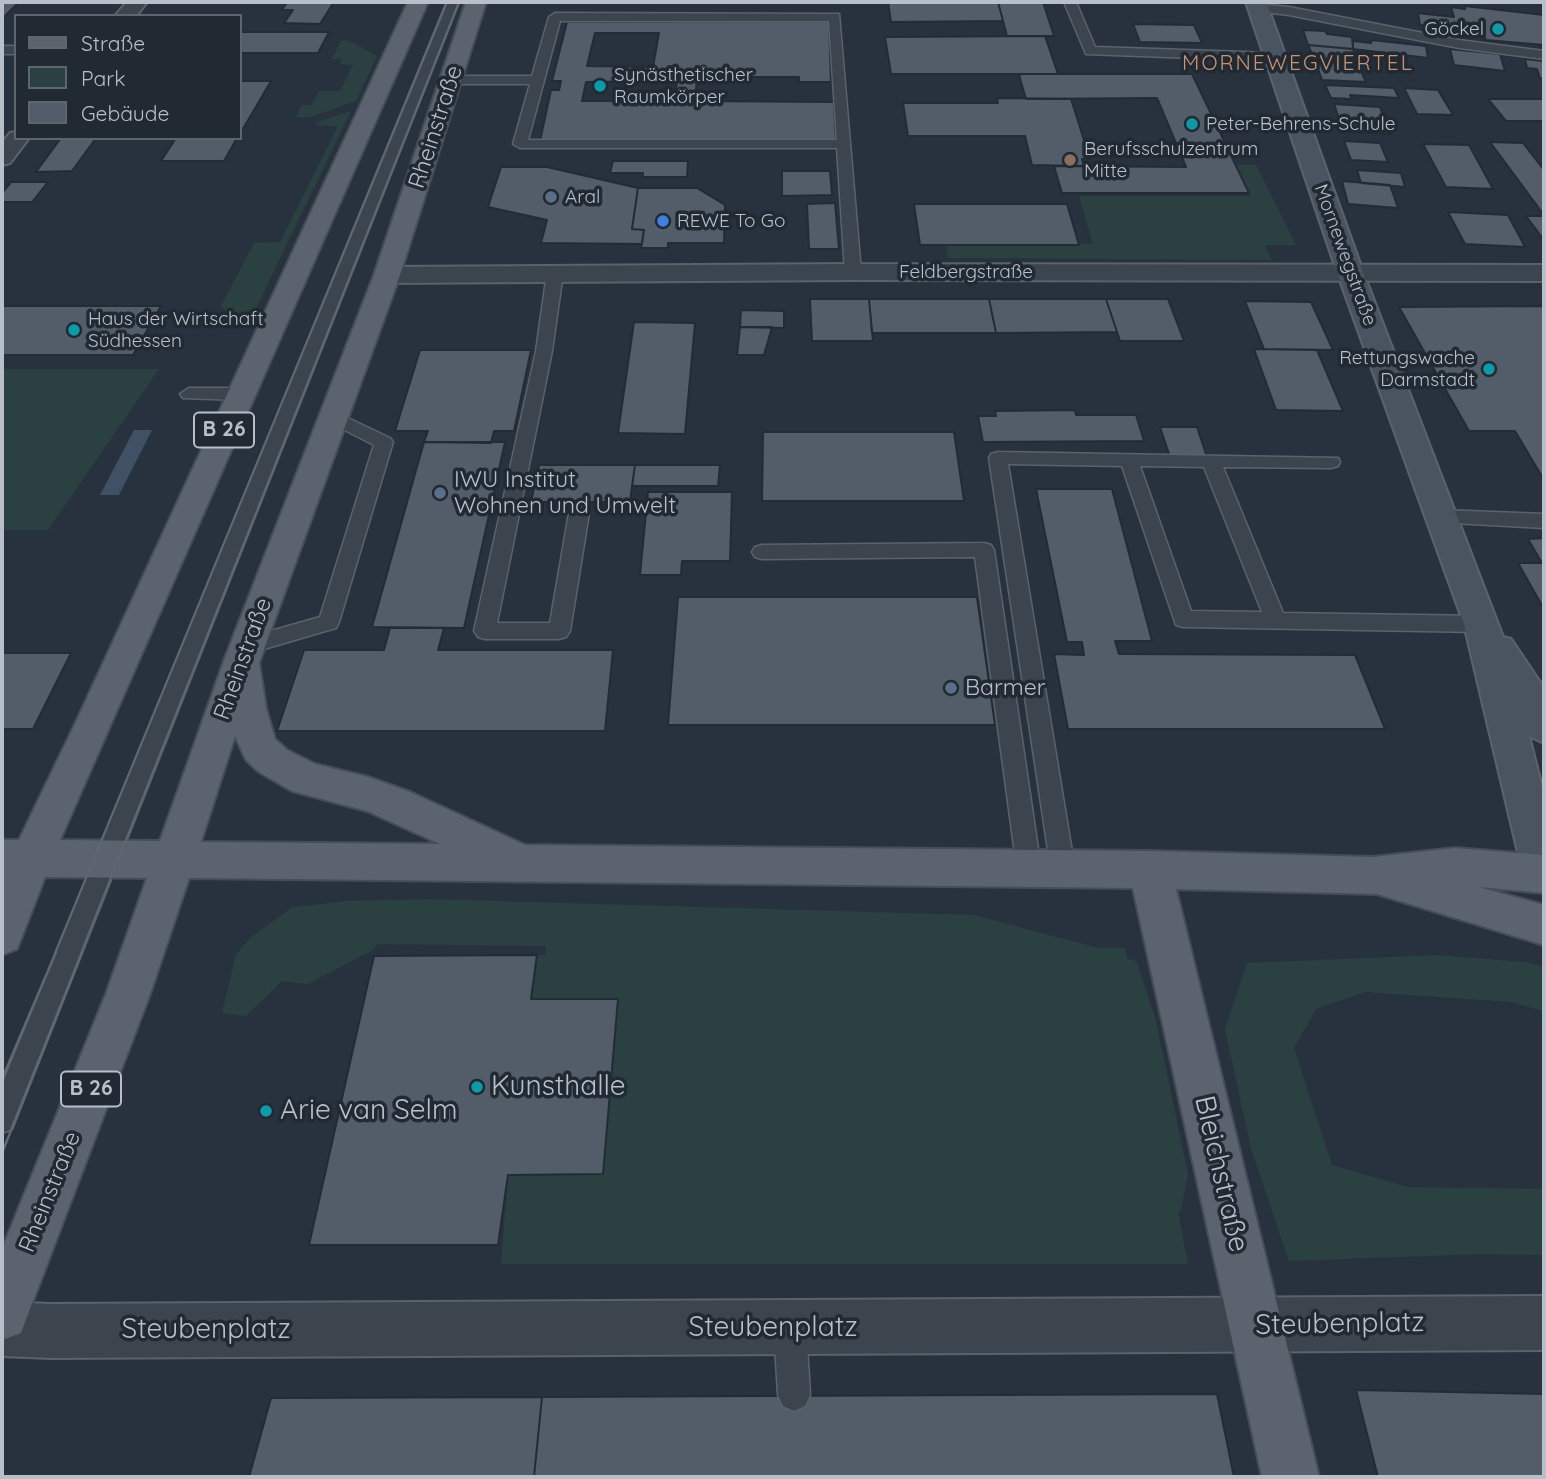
<!DOCTYPE html>
<html>
<head>
<meta charset="utf-8">
<style>
  body { margin:0 }
  #map { position:relative; width:1546px; height:1479px; overflow:hidden; background:#28323e; font-family:Quicksand,sans-serif }
  canvas { display:block }
  .frame { position:absolute; inset:0; border:4px solid #b8bfc9; pointer-events:none }
  .legend { position:absolute; left:14px; top:14px; width:228px; height:126px; box-sizing:border-box; background:#212933; border:2px solid #5d656f; margin:0; padding:9px 12px; list-style:none; font-size:21px; color:#b8bfc9 }
  .legend li { display:flex; align-items:center; gap:14px; height:35px }
  .legend b { width:35px; border:2px solid #5d656f }
</style>
</head>
<body>
<div id="map">
<canvas width="1546" height="1479"></canvas>
<div class="frame"></div>
<ul class="legend">
<li><b style="height:9px;background:#5a636e"></b>Straße</li>
<li><b style="height:19px;background:#2b4040"></b>Park</li>
<li><b style="height:19px;background:#525d69"></b>Gebäude</li>
</ul>
</div>
<script>
const ctx = document.querySelector('canvas').getContext('2d');
ctx.lineJoin = 'round';
function fillPath(path, color) { ctx.fillStyle = color; ctx.fill(path, 'evenodd'); }
const toPath = rows => new Path2D(rows.map(r => 'M' + r).join(''));
function trace(path, color, width, dash) { ctx.strokeStyle = color; ctx.lineWidth = width; ctx.lineCap = dash ? 'butt' : 'round'; ctx.setLineDash(dash || []); ctx.stroke(path); }
function label(font, color, halo, rows, align = 'center') {
  ctx.font = font + ' Quicksand,sans-serif'; ctx.lineWidth = 7; ctx.setLineDash([]); ctx.textBaseline = 'middle'; ctx.strokeStyle = halo; ctx.fillStyle = color; for (const [text, x, y, turn = 0] of rows) {
    ctx.save(); ctx.translate(x, y); ctx.rotate((+turn || 0) * Math.PI / 180); ctx.textAlign = isNaN(turn) ? turn : align; if (halo) ctx.strokeText(text, 0, 0); ctx.fillText(text, 0, 0); ctx.restore();
  }
}
const green = toPath([
  [348,40,377,56,356,101,310,117,296,117,302,105,312,105,319,91,340,91,353,65,340,64,342,59,332,59,341,41],
  [351,111,245,331,221,306,254,243,280,242,338,126,316,125,317,122],
  [1236,165,1256,165,1296,245,1265,245,1272,260,948,258,946,245,1093,244,1079,196,1250,196],
  [2,369,159,369,48,530,2,530],
  [429,899,974,915,1098,948,1125,948,1127,958,1137,962,1156,1021,1188,1174,1181,1210,1178,1212,1188,1264,501,1264,508,1175,603,1174,618,999,531,999,537,955,545,955,546,946,378,944,373,950,308,984,282,981,246,1016,222,1013,236,954,251,937,293,907,347,901],
  [1437,955,1525,962,1544,967,1544,1011,1511,1002,1365,992,1316,1009,1294,1048,1332,1165,1408,1187,1544,1189,1544,1255,1482,1254,1289,1261,1251,1149,1225,1029,1247,963]
]);
const water = toPath([
  [134,430,152,430,119,495,100,495]
]);
const building = toPath([
  [2,2,19,2,2,19,2,2],
  [287,2,334,2,320,24,284,23,293,10,282,10,287,2],
  [888,2,998,2,1003,21,891,22,888,2],
  [998,2,1043,2,1054,36,1007,36,998,2],
  [1465,6,1544,15,1544,45,1486,40,1483,33,1420,25,1418,13,1454,17,1451,7,1465,9,1465,6],
  [829,21,831,82,799,82,799,77,697,77,695,101,834,102,836,141,540,141,551,90,559,90,560,86,561,81,552,81,567,22,829,21],
  [595,33,659,33,653,67,587,66,595,33],
  [677,81,675,101,582,101,586,82,677,81],
  [1133,24,1194,25,1202,43,1140,42,1133,24],
  [1303,30,1325,31,1327,34,1352,37,1353,49,1308,45,1303,30],
  [240,32,329,32,318,53,240,53,240,32],
  [1045,36,1058,74,891,74,885,37,1045,36],
  [1372,40,1426,46,1428,58,1353,49,1353,41,1371,43,1372,40],
  [1308,45,1353,49,1358,64,1315,61,1308,45],
  [1450,49,1500,54,1505,71,1454,65,1450,49],
  [1525,59,1544,61,1544,79,1540,78,1537,69,1527,68,1525,59],
  [1315,61,1358,64,1366,82,1322,80,1315,61],
  [1021,74,1192,74,1249,193,1062,193,1054,166,1186,167,1157,98,1026,99,1019,75,1021,74],
  [240,81,271,81,240,134,240,81],
  [1325,85,1394,88,1399,98,1350,95,1352,99,1331,98,1325,85],
  [1404,88,1438,90,1453,115,1417,114,1404,88],
  [997,98,1071,99,1090,159,1082,159,1084,166,1032,165,1025,136,908,136,903,103,998,103,997,98],
  [1488,99,1544,99,1544,121,1506,121,1488,99],
  [1334,104,1380,107,1391,134,1343,131,1334,104],
  [61,138,96,138,72,171,36,172,61,138],
  [176,138,237,138,224,161,161,161,176,138],
  [1344,141,1380,143,1388,162,1351,160,1344,141],
  [1490,142,1523,143,1544,170,1544,215,1490,142],
  [1423,144,1469,145,1493,189,1446,187,1423,144],
  [613,161,688,161,687,177,643,177,643,173,610,173,613,161],
  [501,167,547,167,638,188,632,229,644,230,642,244,541,243,547,220,488,207,501,167],
  [1357,170,1401,173,1405,187,1361,183,1357,170],
  [782,171,830,171,832,195,782,196,782,171],
  [1342,181,1390,185,1398,208,1348,204,1342,181],
  [11,182,48,182,32,202,2,202,2,193,11,182],
  [638,188,697,188,725,205,724,243,668,243,668,248,641,248,644,230,632,229,638,188],
  [835,203,839,249,809,249,807,204,835,203],
  [914,204,1067,204,1079,245,920,245,914,204],
  [1448,212,1508,215,1525,247,1465,244,1448,212],
  [1526,216,1544,216,1544,240,1526,216],
  [810,299,869,299,873,341,812,341,810,299],
  [869,299,989,299,996,333,872,333,869,299],
  [989,299,1106,299,1117,332,996,333,989,299],
  [1106,299,1168,299,1184,341,1120,341,1106,299],
  [1245,301,1311,302,1333,350,1264,349,1245,301],
  [2,306,161,306,133,355,2,355,2,306],
  [1544,306,1544,480,1515,431,1469,431,1399,307,1544,306],
  [741,310,784,311,784,328,740,327,741,310],
  [634,322,695,323,685,434,618,433,634,322],
  [740,327,772,327,764,355,737,355,740,327],
  [1254,349,1317,350,1343,411,1276,410,1254,349],
  [420,350,531,350,514,431,494,431,491,443,424,442,428,431,395,431,420,350],
  [1075,410,1076,415,1136,415,1144,441,983,442,978,416,996,416,995,411,1075,410],
  [1160,427,1197,427,1207,457,1170,457,1160,427],
  [763,432,954,432,964,501,762,501,763,432],
  [424,442,505,442,464,628,372,627,424,442],
  [539,465,635,465,630,502,531,502,539,465],
  [635,465,720,465,718,486,632,486,635,465],
  [1036,489,1112,489,1152,641,1115,641,1119,654,1355,655,1385,729,1068,729,1054,654,1084,655,1082,642,1067,642,1036,489],
  [648,492,732,492,730,561,682,561,681,575,640,575,648,492],
  [1544,538,1544,609,1518,563,1542,563,1528,539,1544,538],
  [678,597,977,597,995,725,668,725,678,597],
  [390,628,444,628,438,650,613,650,605,731,277,731,304,650,384,650,390,628],
  [2,653,71,653,33,729,2,729,2,653],
  [537,955,531,999,618,999,603,1174,508,1175,498,1245,309,1245,374,956,537,955],
  [1356,1390,1544,1394,1544,1477,1378,1477,1356,1390],
  [1217,1394,1234,1477,534,1477,542,1397,1217,1394],
  [542,1397,534,1477,249,1477,271,1398,542,1397]
]);
const lane = toPath([
  [447,2,459,2,16,1119,12,1129,2,1133,2,1085,447,2],
  [1064,2,1076,2,1095,47,1275,53,1281,57,1275,61,1086,54,1064,2],
  [1258,4,1289,7,1459,40,1544,51,1544,59,1459,48,1289,15,1254,11,1254,5,1258,4],
  [555,13,839,14,861,272,859,275,853,277,845,272,837,148,520,148,513,144,530,84,453,84,447,80,453,76,532,76,549,17,555,13],
  [560,21,829,21,837,140,528,140,560,21],
  [2,46,16,46,16,54,2,54,2,46],
  [555,268,563,273,552,351,497,623,550,623,569,513,572,508,579,506,586,508,589,513,570,631,566,637,559,639,485,639,478,637,474,631,536,351,547,273,555,268],
  [189,388,240,388,249,394,240,400,183,398,180,394,189,388],
  [333,411,390,438,393,442,339,622,336,628,329,630,247,654,239,652,236,646,239,640,320,617,374,445,327,421,324,417,333,411],
  [998,452,1338,458,1340,462,1338,466,1331,468,1223,467,1283,613,1482,616,1489,618,1493,624,1489,630,1482,632,1183,627,1176,625,1122,466,1008,464,1075,870,1072,878,1063,881,1054,878,1051,870,989,458,991,454,998,452],
  [1140,466,1204,467,1262,612,1191,611,1140,466],
  [1442,510,1544,514,1544,528,1435,522,1432,517,1435,512,1442,510],
  [984,543,991,545,994,550,1041,869,1038,877,1029,880,1020,877,1017,869,975,557,762,559,755,557,752,552,755,547,762,545,984,543],
  [790,1312,801,1317,806,1328,810,1395,805,1406,794,1411,783,1406,778,1395,774,1328,779,1317,790,1312]
]);
const street = toPath([
  [127,2,147,2,136,16,115,16,127,2],
  [16,132,16,138,29,138,10,163,2,165,2,143,10,133,16,132],
  [853,264,1544,265,1544,281,853,280,387,283,378,281,374,275,378,269,387,267,853,264],
  [1544,1296,1544,1350,51,1358,2,1356,2,1302,51,1304,1544,1296]
]);
const secondary = toPath([
  [1246,2,1266,2,1363,272,1503,637,1511,639,1544,688,1544,743,1529,736,1544,795,1544,893,1529,887,1523,874,1464,624,1337,272,1246,2]
]);
const primary = toPath([
  [408,2,428,2,60,840,160,841,225,658,374,275,466,2,486,2,400,275,259,663,266,708,275,739,287,750,315,764,368,777,410,792,525,845,1150,851,1373,857,1455,848,1544,855,1544,893,1479,887,1544,905,1544,945,1377,894,1176,889,1319,1477,1262,1477,1133,888,189,878,150,994,28,1314,21,1333,2,1340,2,1249,106,994,147,878,45,877,17,949,2,955,2,840,19,840,76,722,408,2],
  [235,736,246,760,259,772,292,791,367,811,440,844,201,842,235,736]
]);
const tramFar1 = toPath([
  [55,953,447,2],
  [81,953,459,2]
]);
const tram = toPath([
  [2,1079,56,952],
  [2,1153,82,952]
]);
const markers = [
  [1498,29,7,"#0f9aa8"],
  [600,86,7,"#0f9aa8"],
  [1192,124,7,"#0f9aa8"],
  [1070,160,7,"#8d6e63"],
  [551,197,7,"#5c6f8a"],
  [663,221,7,"#3f7fe0"],
  [74,330,7,"#0f9aa8"],
  [1489,369,7,"#0f9aa8"],
  [440,493,7,"#5c6f8a"],
  [951,688,7,"#5c6f8a"],
  [477,1087,7,"#0f9aa8"],
  [266,1111,7,"#0f9aa8"]
];
const farPoinames = [
  ["Göckel",1484,29,"right"],
  ["Synästhetischer",614,75],
  ["Raumkörper",614,97],
  ["Peter-Behrens-Schule",1206,124],
  ["Berufsschulzentrum",1084,149],
  ["Mitte",1084,171],
  ["Aral",565,197],
  ["REWE To Go",677,221],
  ["Haus der Wirtschaft",88,319],
  ["Südhessen",88,341],
  ["Rettungswache",1475,358,"right"],
  ["Darmstadt",1475,380,"right"]
];
const farStreetnames = [
  ["Mornewegstraße",1345,255,70],
  ["Feldbergstraße",966,272]
];
const farQuarternames = [
  ["MORNEWEGVIERTEL",1298,64]
];
const shields = [
  [224,430,60],
  [91,1089,60]
];
const shieldNames = [
  ["B 26",224,430],
  ["B 26",91,1089]
];
const streetNames = [
  ["Rheinstraße",436,127,-72],
  ["Rheinstraße",243,659,-70],
  ["Rheinstraße",50,1192,-68]
];
const poiNames = [
  ["IWU Institut",454,480],
  ["Wohnen und Umwelt",454,506],
  ["Barmer",965,688]
];
const nearPoinames = [
  ["Kunsthalle",491,1087],
  ["Arie van Selm",280,1111]
];
const nearStreetnames = [
  ["Bleichstraße",1221,1174,77],
  ["Steubenplatz",1340,1324,-1],
  ["Steubenplatz",773,1328],
  ["Steubenplatz",206,1330]
];
fillPath(green, '#2b4040');
fillPath(water, '#405165');
fillPath(building, '#525d69');
trace(building, '#232b35', 2);
trace(lane, '#5a626c', 3);
trace(street, '#5a626c', 4);
trace(secondary, '#5a626c', 4);
trace(primary, '#454d57', 4);
fillPath(lane, '#3c444e');
fillPath(street, '#3c444e');
fillPath(secondary, '#4a5461');
fillPath(primary, '#5a636e');
trace(tramFar1, '#5e6875', 2);
trace(tram, '#5e6875', 2.5);
for (const [x, y, r, color] of markers) { const dot = new Path2D(); dot.arc(x, y, r, 0, 2 * Math.PI); ctx.fillStyle = color; ctx.fill(dot); trace(dot, '#212933', 2.5); }
label('19px', '#b8bfc9', '#212933', farPoinames, 'left');
label('19px', '#b8bfc9', '#212933', farStreetnames);
ctx.letterSpacing = '2px';
label('21px', '#cb9471', '#212933', farQuarternames);
ctx.letterSpacing = '0px';
for (const [x, y, w] of shields) { const box = new Path2D(); box.roundRect(x - w / 2, y - 17.5, w, 35, 5); ctx.fillStyle = '#212933'; ctx.fill(box); trace(box, '#b8bfc9', 2); }
label('bold 21px', '#b8bfc9', null, shieldNames);
label('23px', '#b8bfc9', '#212933', streetNames);
label('23px', '#b8bfc9', '#212933', poiNames, 'left');
label('28px', '#b8bfc9', '#212933', nearPoinames, 'left');
label('28px', '#b8bfc9', '#212933', nearStreetnames);
</script>
</body>
</html>
